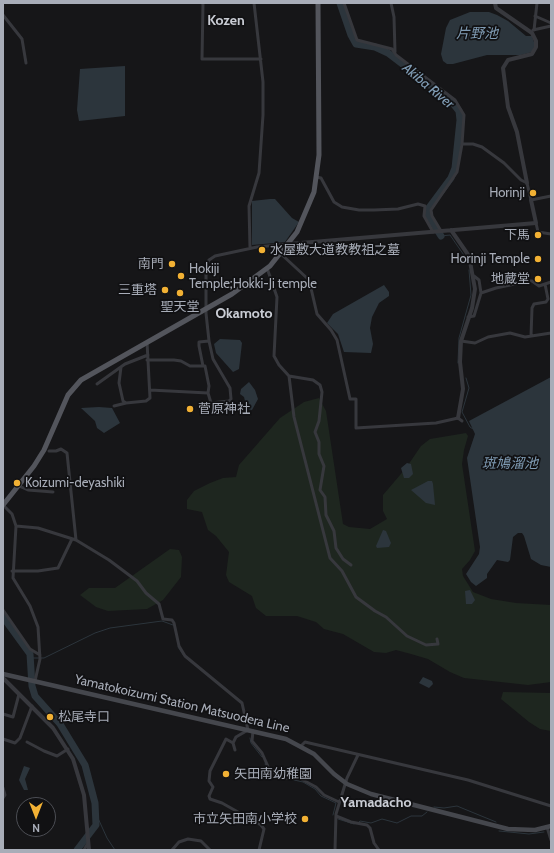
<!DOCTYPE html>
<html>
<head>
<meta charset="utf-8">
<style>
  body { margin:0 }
  #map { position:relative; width:554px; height:853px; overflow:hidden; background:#161618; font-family:Cabin,sans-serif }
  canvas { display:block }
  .frame { position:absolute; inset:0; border:4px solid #a8adb8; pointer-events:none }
  .north { position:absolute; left:16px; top:797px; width:40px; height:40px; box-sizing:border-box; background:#111113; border:1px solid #4d4f55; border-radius:50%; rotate:180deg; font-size:11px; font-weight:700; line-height:16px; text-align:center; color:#a8adb8 }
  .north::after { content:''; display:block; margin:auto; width:14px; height:18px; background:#f2b134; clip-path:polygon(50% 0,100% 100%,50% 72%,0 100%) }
</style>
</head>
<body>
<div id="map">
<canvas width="554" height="853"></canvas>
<div class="frame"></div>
<div class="north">N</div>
</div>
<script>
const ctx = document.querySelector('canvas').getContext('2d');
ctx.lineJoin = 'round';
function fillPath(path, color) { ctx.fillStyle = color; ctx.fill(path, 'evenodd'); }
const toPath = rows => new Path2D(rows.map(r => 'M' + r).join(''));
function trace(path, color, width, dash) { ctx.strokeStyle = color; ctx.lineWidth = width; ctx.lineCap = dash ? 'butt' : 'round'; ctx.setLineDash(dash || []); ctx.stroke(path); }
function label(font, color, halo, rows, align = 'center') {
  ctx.font = font + ' Cabin,"Noto Sans JP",sans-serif'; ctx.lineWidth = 3.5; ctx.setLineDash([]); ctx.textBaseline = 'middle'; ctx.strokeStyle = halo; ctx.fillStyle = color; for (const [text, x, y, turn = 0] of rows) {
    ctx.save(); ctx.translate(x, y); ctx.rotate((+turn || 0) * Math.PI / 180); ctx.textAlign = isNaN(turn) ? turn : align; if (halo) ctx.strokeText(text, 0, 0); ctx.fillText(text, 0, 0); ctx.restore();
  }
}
const green = toPath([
  [319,398,326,411,343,524,349,527,370,529,387,519,383,511,383,495,406,468,421,446,430,439,466,433,468,436,464,450,462,464,475,551,470,560,462,569,463,576,473,592,491,599,516,603,551,605,551,682,528,685,464,678,450,672,428,659,411,654,396,650,386,653,374,652,343,634,324,629,316,622,297,616,266,616,256,608,252,596,229,582,226,575,229,552,216,536,208,530,202,512,187,509,187,500,194,491,210,483,223,478,236,477,239,465,280,418,304,402],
  [170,549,179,550,182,557,181,577,163,600,147,609,108,611,96,607,80,595,89,588,115,588],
  [503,692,551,693,551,731,540,729,529,722,501,699]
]);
const water = toPath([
  [470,12,489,12,497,15,508,21,526,36,532,36,535,45,532,52,521,55,487,55,453,64,447,64,443,61,441,54,446,28,450,20],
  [125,66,125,116,79,121,77,110,80,69],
  [270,199,275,199,292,218,299,222,285,242,252,245,252,201],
  [384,285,389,292,389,296,379,303,372,317,370,328,373,344,371,353,344,352,338,334,327,323,333,314],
  [220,339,240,340,242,343,239,369,233,372,216,353,214,344],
  [551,377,551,567,541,565,531,559,524,536,522,533,518,533,513,537,510,560,508,562,497,560,487,574,487,578,476,586,471,582,466,574,479,554,480,547,467,458,475,434,469,421],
  [249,382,255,390,258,399,252,410,247,409,244,397,240,394,241,389],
  [99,407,112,408,120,423,104,433,97,428,95,421,81,408],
  [407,463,411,464,413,474,409,478,404,478,401,468],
  [428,481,432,481,433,484,435,505,426,503,411,490],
  [383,530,386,531,391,543,389,547,377,548,376,546],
  [470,590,475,600,472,604,466,604,465,591],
  [423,677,432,681,433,684,429,688,419,683],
  [24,766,30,768,25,779,28,790,24,790,19,780]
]);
const stream = toPath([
  [441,236,450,235,468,261],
  [458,363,459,338,471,295,469,270],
  [466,378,469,388,462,412,470,427,473,429],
  [178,647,184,656],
  [31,658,44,658,95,633,110,628,162,621,173,625],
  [250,738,251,743,262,757],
  [265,764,269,771],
  [285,778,303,782,315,789,321,796,336,803,333,815],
  [434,807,444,808,457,806,496,822],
  [97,816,107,838,115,850],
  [338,819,354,824],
  [358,823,360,821,371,823,382,819,397,823,411,816,422,816,427,812],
  [499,831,529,834,544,832]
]);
const river = toPath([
  [340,3,351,35,356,44,375,47,388,53,452,102,459,111,460,120,455,168,451,178,428,209,428,215,441,236],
  [3,617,30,654,32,686,35,696,60,724,85,765,95,803,96,825,77,850]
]);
const minor = toPath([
  [202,3,203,3,202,59,261,59],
  [344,3,357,40,392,49,396,55,455,100,464,115,462,144,473,144,482,147,504,163,521,180,527,183,531,200,551,196],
  [391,3,394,17,395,52],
  [3,15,22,39,26,63],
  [535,16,551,23],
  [533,30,551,26],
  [534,30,537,3],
  [316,177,321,178,334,202,342,207,359,210,374,210,398,209,418,204,425,206,424,216,433,232],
  [536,223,538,232,551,234],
  [441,231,432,216,431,210,457,172,462,144],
  [250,248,249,206,259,173,263,115,263,82,254,3],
  [281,254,308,279,310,284,317,314,331,330,337,340,350,399,356,399,356,428,436,423,458,418,462,421],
  [267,268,277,297,274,356,279,365,289,376,313,380,320,385,322,392,319,421,315,432,319,442,319,454,324,466,320,490,325,497,326,515,334,531,336,548,343,559,351,565],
  [481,293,496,288,529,281,532,281,539,286,551,282],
  [468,317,474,316,481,293,479,280,474,276],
  [531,336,532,308,534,304,546,302,548,299,545,284],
  [209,341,213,359,230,388,231,399,229,401,211,403,208,393,209,386,205,366,203,366,199,346,199,342,209,341,206,313,206,265,209,260,215,256,257,247,287,244],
  [461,341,475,343,488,337,510,333,525,337,551,333],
  [147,360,174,360,181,361,190,366,203,366],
  [121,367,119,383,123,401,126,403],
  [289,376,294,417,330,558,342,571,356,597,375,611,386,617,407,636,426,645,438,644,437,639],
  [97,384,125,364,148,355],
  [150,390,208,393],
  [114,406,126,403,146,401,150,398,147,342],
  [49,451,56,451,61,449,67,453,76,540],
  [19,486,28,490,53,492],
  [3,505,12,514,16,526,13,578,30,606,38,627,40,659,35,681],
  [16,526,38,528,76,540,109,560,137,581,146,593,159,604,163,619,172,620,174,623,179,646,185,656,242,703,248,730,236,737,233,743],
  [12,571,38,571,58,568,72,539],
  [3,610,30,649,40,655],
  [3,714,13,717,19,694],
  [253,731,252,741,262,753,270,771,287,778,301,779,316,787,324,795,339,802],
  [3,739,15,743,20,738,32,706],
  [27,742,44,751,57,756,68,749],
  [301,746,305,742,468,780,551,806],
  [235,750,233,743,226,739,210,771,209,781,213,787,209,796,210,799,222,803,261,825,264,829,259,850],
  [3,788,5,795,3,798],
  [336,816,351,822,367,825,370,828,374,843,379,850],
  [547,827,551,840],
  [84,850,88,843],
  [172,850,179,842,188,839,201,841,210,850],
  [335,850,336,814,347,778,358,755]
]);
const tertiary = toPath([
  [495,3,496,8,532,33,536,41,536,47,532,54,508,60,503,68,508,107,517,132,527,183],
  [451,230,469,256,475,289,472,308,461,341,460,362,463,389,458,418],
  [289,244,536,223,531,200],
  [3,678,53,728,73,759,84,795,89,850]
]);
const secondary = toPath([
  [3,674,286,739,314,754,334,774,347,784,371,794,508,829,535,830,551,826]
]);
const primary = toPath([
  [3,505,34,466,44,450,68,395,81,380,232,294,270,266,297,232,314,192,319,155,318,3]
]);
const markers = [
  [533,193,4,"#f2b134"],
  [538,235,4,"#f2b134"],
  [262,250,4,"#f2b134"],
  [538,259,4,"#f2b134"],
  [172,264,4,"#f2b134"],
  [181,276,4,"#f2b134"],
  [538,279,4,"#f2b134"],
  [165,290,4,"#f2b134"],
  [180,293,4,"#f2b134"],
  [190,409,4,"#f2b134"],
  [17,483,4,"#f2b134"],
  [50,717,4,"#f2b134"],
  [226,774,4,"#f2b134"],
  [305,819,4,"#f2b134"]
];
const poiNames = [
  ["Horinji",525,193],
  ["下馬",530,235],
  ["水屋敷大道教教祖之墓",270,250,"left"],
  ["Horinji Temple",530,259],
  ["南門",164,264],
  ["Hokiji",189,269,"left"],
  ["Temple;Hokki-Ji temple",189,284,"left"],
  ["地蔵堂",530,279],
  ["三重塔",157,290],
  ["聖天堂",180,307,"center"],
  ["菅原神社",198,409,"left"],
  ["Koizumi-deyashiki",25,483,"left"],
  ["松尾寺口",58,717,"left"],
  ["矢田南幼稚園",234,774,"left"],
  ["市立矢田南小学校",297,819]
];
const streetNames = [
  ["Yamatokoizumi Station Matsuodera Line",182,704,13]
];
const neighbourhoodNames = [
  ["Kozen",226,21],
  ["Okamoto",244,314],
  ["Yamadacho",376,803]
];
const waterNames = [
  ["片野池",477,34],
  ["Akiba River",428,86,40],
  ["斑鳩溜池",510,464]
];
fillPath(green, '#1e261f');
fillPath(water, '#2c353c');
trace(stream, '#2c353c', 1);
trace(river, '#2c353c', 7);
trace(minor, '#37383d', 3);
trace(tertiary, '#37383d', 4);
trace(secondary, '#45474d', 4.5);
trace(primary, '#53555c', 5);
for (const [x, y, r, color] of markers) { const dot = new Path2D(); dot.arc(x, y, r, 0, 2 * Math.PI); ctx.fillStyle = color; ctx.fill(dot); trace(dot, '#111113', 1.5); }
label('13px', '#a8adb8', '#111113', poiNames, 'right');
label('13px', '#a8adb8', '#111113', streetNames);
label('bold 14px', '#c9ccd4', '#111113', neighbourhoodNames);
label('italic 14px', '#7f9bb3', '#111113', waterNames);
</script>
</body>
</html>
